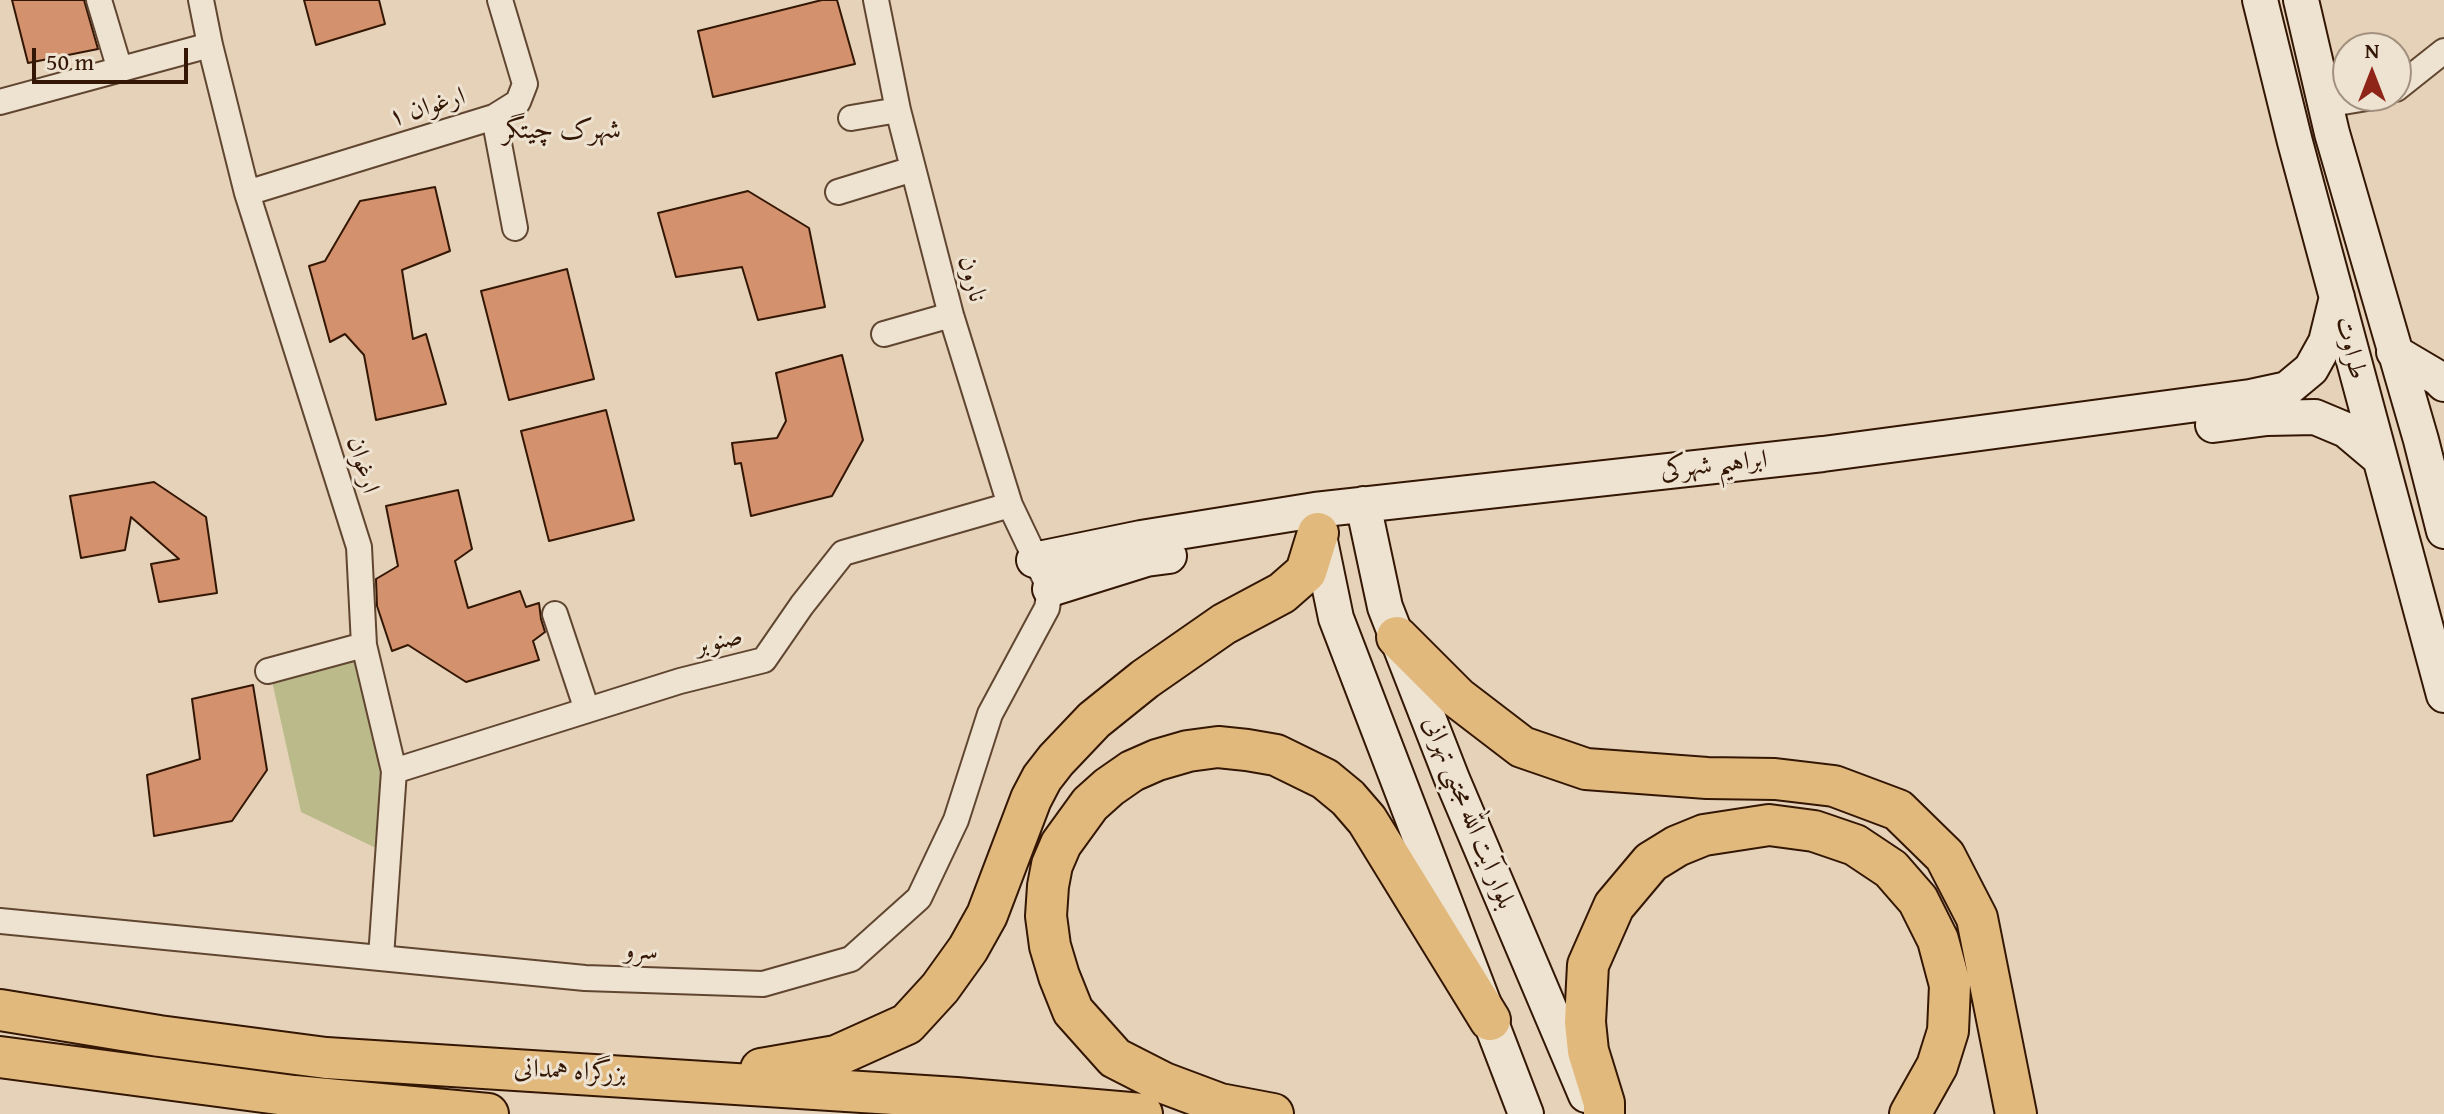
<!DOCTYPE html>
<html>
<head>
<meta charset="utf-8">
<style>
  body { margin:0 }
  #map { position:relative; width:2444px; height:1114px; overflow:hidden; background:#e5d2b8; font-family:"Gentium Book Plus",serif }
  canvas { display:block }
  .north { position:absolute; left:2332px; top:32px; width:80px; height:80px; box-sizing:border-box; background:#eee2d1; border:2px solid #a3917f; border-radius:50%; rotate:0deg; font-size:22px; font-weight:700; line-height:32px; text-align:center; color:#331704 }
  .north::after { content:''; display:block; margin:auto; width:28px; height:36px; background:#8f2418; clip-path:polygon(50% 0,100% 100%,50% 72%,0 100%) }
  .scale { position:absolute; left:32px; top:48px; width:156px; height:36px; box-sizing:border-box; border:4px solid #331704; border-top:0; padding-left:10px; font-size:24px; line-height:28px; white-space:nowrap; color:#331704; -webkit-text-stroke:6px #eee2d1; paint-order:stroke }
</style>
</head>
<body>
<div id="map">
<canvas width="2444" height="1114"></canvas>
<div class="north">N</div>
<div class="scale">50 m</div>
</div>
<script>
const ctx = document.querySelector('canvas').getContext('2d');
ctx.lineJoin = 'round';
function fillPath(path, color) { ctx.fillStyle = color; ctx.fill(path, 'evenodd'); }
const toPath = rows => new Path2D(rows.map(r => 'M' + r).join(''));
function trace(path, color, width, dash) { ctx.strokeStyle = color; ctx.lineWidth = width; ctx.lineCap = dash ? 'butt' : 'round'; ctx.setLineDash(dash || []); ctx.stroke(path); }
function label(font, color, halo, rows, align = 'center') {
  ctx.font = font + ' "Gentium Book Plus",Amiri,serif'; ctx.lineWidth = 6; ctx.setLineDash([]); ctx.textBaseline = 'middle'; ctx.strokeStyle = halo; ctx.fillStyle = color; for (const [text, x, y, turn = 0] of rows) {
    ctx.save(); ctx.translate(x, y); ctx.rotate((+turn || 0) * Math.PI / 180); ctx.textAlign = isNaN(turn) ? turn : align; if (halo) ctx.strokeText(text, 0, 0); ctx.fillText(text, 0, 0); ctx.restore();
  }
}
const green = toPath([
  [359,658,384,771,376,848,301,812,272,681]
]);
const building = toPath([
  [12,0,84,0,98,49,28,63,12,0],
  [304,0,379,0,385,24,316,45,304,0],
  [822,0,837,0,855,64,713,97,698,31,822,0],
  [435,187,450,251,402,270,413,339,426,334,446,404,376,420,364,355,345,334,330,342,309,266,325,261,360,201,435,187],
  [748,191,809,228,825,307,758,320,742,267,676,277,658,213,748,191],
  [567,269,594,379,509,400,481,291,567,269],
  [842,355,863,440,832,496,751,516,741,463,735,464,732,443,777,438,786,421,776,373,842,355],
  [606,410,634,520,549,541,521,431,606,410],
  [154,482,206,517,217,593,159,602,151,564,179,559,131,517,125,550,81,558,70,496,154,482],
  [458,490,472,549,455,561,468,608,520,591,526,607,539,603,541,619,545,632,533,641,539,660,466,682,408,645,392,651,377,606,376,579,398,566,386,506,458,490],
  [253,685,267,770,232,821,154,836,147,775,200,759,192,699,253,685]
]);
const minor = toPath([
  [99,0,120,70],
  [201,0,210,45,247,193,359,547,364,645,394,771,381,957],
  [876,0,898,110],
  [2396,89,2444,51],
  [0,102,210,45],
  [2325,105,2379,96],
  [494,117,515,228],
  [838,192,913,169],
  [247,193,494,117,518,102,525,84,500,0],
  [884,334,951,315],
  [555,614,587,710],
  [268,671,364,645],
  [394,771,680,681,764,660,802,605,843,553,1010,505],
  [0,921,585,978,763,984,851,959,919,898,956,820,990,714,1047,608,1050,589,1010,505,951,315,898,110,851,118]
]);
const secondary = toPath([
  [2260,0,2295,142,2444,695],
  [2301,0,2332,133,2421,440,2444,531],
  [2394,352,2438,378,2444,384],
  [2213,425,2267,418,2315,417,2346,430,2378,457],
  [1363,504,1385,607,1452,779,1586,1095],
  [1318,531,1336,618,1526,1114],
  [1034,560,1141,538,1315,510,1823,454,2250,397,2287,389,2311,369,2326,342,2337,297],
  [1050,589,1146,559,1169,556]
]);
const trunk = toPath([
  [1397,637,1458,698,1522,747,1586,769,1707,778,1775,779,1834,786,1898,810,1945,856,1977,918,2016,1114],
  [0,1010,159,1036,326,1058,956,1098,1142,1114],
  [0,1057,294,1096,488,1114],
  [761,1069,836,1056,907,1024,940,988,968,949,987,915,1031,799,1042,778,1056,760,1094,720,1145,679,1224,624,1282,593,1306,572,1318,533],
  [1273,1114,1220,1104,1164,1083,1115,1058,1073,1011,1059,976,1050,946,1046,916,1048,886,1052,865,1061,844,1090,804,1109,787,1132,771,1157,760,1188,751,1218,747,1247,750,1276,755,1325,779,1348,798,1367,820,1490,1020],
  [1604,1114,1604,1103,1588,1051,1585,1022,1588,965,1614,906,1651,862,1677,846,1704,835,1769,825,1814,831,1855,845,1891,869,1918,900,1938,940,1950,985,1948,1031,1937,1066,1910,1114]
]);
const streetNames = [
  ["ارغوان ۱",427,108,-17],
  ["نارون",971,279,75],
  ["طراوت",2350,348,76],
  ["ارغوان",362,465,73],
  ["ابراهیم شهرکی",1714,466,-6],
  ["صنوبر",719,642,-14],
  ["بلوار آیت الله مجتبی تهرانی",1468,813,68],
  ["سرو",641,952,2],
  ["بزرگراه همدانی",570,1072,3]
];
const neighbourhoodNames = [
  ["شهرک چیتگر",562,131]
];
fillPath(green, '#bbba8a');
fillPath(building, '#d3916e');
trace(building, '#331704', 2);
trace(minor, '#604631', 28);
trace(secondary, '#331704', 38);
trace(trunk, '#331704', 44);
trace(minor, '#eee2d1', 24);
trace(secondary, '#eee2d1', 34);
trace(trunk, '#e2b97c', 40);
label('26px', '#331704', '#eee2d1', streetNames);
label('28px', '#331704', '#eee2d1', neighbourhoodNames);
</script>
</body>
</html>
